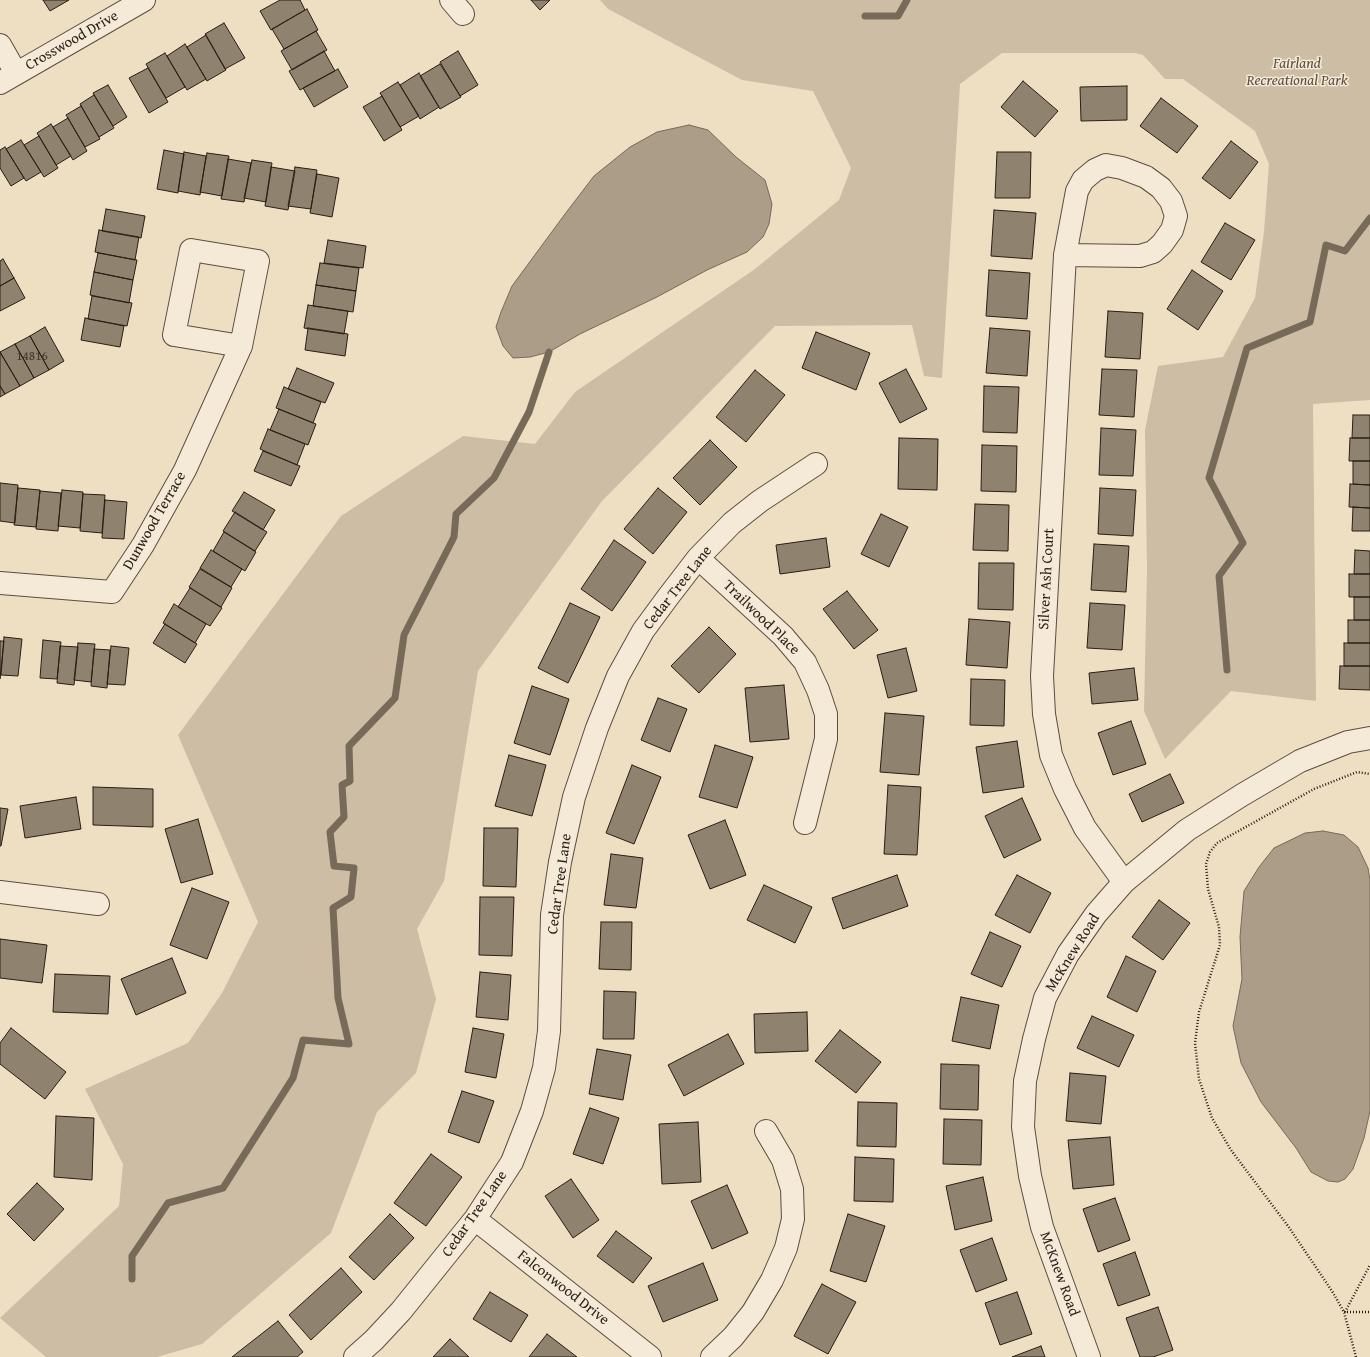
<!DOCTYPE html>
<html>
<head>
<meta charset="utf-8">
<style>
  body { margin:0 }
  canvas { display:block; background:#eedec2 }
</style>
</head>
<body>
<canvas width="1370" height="1357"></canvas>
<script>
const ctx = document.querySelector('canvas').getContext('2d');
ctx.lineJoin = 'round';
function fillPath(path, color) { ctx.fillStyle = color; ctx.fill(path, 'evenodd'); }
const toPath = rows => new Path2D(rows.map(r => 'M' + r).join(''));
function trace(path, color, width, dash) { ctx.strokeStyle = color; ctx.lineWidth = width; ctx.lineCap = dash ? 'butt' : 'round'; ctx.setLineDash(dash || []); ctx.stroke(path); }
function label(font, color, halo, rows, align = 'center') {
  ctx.font = font + ' "Gentium Book Plus",serif'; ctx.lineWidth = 3; ctx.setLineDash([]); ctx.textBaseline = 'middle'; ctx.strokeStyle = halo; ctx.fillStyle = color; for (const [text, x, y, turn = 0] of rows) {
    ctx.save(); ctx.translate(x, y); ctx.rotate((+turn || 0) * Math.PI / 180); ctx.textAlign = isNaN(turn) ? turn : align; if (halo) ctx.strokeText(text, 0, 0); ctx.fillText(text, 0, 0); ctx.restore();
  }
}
const green = toPath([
  [600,0,1370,0,1370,400,1313,404,1316,701,1231,691,1165,759,1144,711,1147,570,1145,430,1158,366,1223,357,1255,298,1264,232,1269,164,1255,131,1183,79,1165,79,1143,55,1135,53,1002,53,960,84,942,378,924,376,912,325,775,326,602,501,478,671,444,881,417,929,436,999,416,1073,377,1112,331,1233,202,1344,157,1357,46,1357,0,1318,119,1206,123,1164,85,1089,188,1043,222,993,258,922,178,735,341,516,463,436,535,444,575,392,755,269,839,200,851,168,813,91,742,80,608,9]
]);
const water = toPath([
  [689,125,708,130,736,157,765,180,772,204,769,224,763,237,747,252,707,270,657,297,580,334,549,352,530,357,513,358,503,346,496,327,501,312,512,286,565,214,594,176,630,147,657,132,689,125],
  [1323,831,1344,835,1358,847,1368,868,1370,880,1370,1111,1364,1138,1353,1169,1345,1179,1338,1182,1328,1181,1311,1172,1296,1148,1261,1102,1241,1063,1233,1026,1242,979,1240,937,1244,891,1259,867,1274,848,1305,833,1323,831]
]);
const stream = toPath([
  [865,16,898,16,907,0],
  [1227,670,1219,576,1243,543,1209,478,1247,348,1310,322,1326,245,1345,251,1370,218],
  [132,1279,132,1256,168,1203,223,1188,293,1078,303,1040,349,1044,338,998,333,908,351,897,354,868,334,866,330,832,344,817,342,785,350,781,349,746,395,698,404,635,454,537,456,514,494,478,529,412,549,352]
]);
const building = toPath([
  [43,0,69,0,50,11,43,0],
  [280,0,300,0,305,10,271,30,260,11,280,0],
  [531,0,550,0,540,10,531,0],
  [307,9,318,30,284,49,272,29,307,9],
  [224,23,245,58,225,69,205,34,224,23],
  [316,31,327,50,292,70,281,51,316,31],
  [206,35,226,70,207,81,187,47,206,35],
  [185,44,206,79,187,90,167,56,185,44],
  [324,51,335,71,300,90,289,71,324,51],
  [458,51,478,85,460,96,440,62,458,51],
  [165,53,185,87,166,98,146,64,165,53],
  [440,64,461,97,440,109,420,76,440,64],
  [148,68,168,102,149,113,129,78,148,68],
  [338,69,348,87,314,107,303,88,338,69],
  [419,73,439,107,420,119,400,85,419,73],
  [1023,81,1058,111,1035,137,1001,107,1023,81],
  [398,82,419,116,400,127,380,93,398,82],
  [108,85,127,117,113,126,93,93,108,85],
  [1127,86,1127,120,1081,121,1080,87,1127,86],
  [94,95,114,128,99,137,80,104,94,95],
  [382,96,402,130,384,141,363,107,382,96],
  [1161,98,1198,126,1177,153,1140,126,1161,98],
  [81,106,100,139,85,147,66,115,81,106],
  [68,118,87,151,73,160,53,127,68,118],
  [51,124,71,156,56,165,37,133,51,124],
  [39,136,58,168,44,177,24,145,39,136],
  [21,140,41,172,26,181,6,149,21,140],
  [1231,141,1258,162,1230,199,1202,178,1231,141],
  [5,147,24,178,11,186,0,168,0,150,5,147],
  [164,150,184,154,178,193,157,189,164,150],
  [184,152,206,156,200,195,178,191,184,152],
  [997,152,1031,152,1030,198,995,198,997,152],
  [207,153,229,156,222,196,200,192,207,153],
  [228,159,251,163,244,202,221,199,228,159],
  [252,160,272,163,266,202,244,198,252,160],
  [271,167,295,171,288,210,265,206,271,167],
  [295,167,317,170,311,209,288,206,295,167],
  [317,174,339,178,332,217,310,213,317,174],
  [106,209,145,216,141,238,102,231,106,209],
  [994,210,1036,213,1032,259,991,256,994,210],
  [1225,223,1255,240,1231,280,1201,262,1225,223],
  [99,230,139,237,135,260,95,252,99,230],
  [328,240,366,246,363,268,324,263,328,240],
  [98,253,137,260,133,280,94,272,98,253],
  [3,259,14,278,0,286,0,261,3,259],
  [320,263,359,268,356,291,316,285,320,263],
  [989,270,1030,273,1027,319,986,316,989,270],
  [1192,270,1223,291,1198,330,1167,309,1192,270],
  [94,272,133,280,129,303,90,295,94,272],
  [14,278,25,298,0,311,0,286,14,278],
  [316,285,356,291,353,312,313,306,316,285],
  [92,296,132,303,127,326,88,319,92,296],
  [308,305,348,311,344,334,304,328,308,305],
  [1108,311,1143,313,1140,359,1105,357,1108,311],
  [85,318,124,326,120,347,81,340,85,318],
  [45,327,64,361,49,370,30,336,45,327],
  [308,328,348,334,345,356,305,350,308,328],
  [990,328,1030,331,1027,376,986,373,990,328],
  [816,332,870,353,856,390,802,368,816,332],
  [30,336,49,370,34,378,15,344,30,336],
  [15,344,34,378,20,386,0,352,15,344],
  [0,352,20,386,5,394,0,386,0,352],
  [297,368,334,383,325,403,288,389,297,368],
  [906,369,927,409,900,423,879,383,906,369],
  [1102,369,1137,370,1134,417,1099,415,1102,369],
  [755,370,785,395,746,442,716,417,755,370],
  [0,386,5,394,0,397,0,386],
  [984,386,1019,387,1017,433,983,432,984,386],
  [284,387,321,402,313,423,276,408,284,387],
  [279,409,316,424,308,445,270,430,279,409],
  [1353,415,1370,415,1370,438,1352,438,1353,415],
  [1101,428,1136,430,1133,476,1099,475,1101,428],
  [268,429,305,444,297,465,260,449,268,429],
  [899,438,938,439,937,490,898,489,899,438],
  [1350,438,1370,438,1370,461,1349,461,1350,438],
  [710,440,737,467,700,505,673,478,710,440],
  [982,445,1017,446,1016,492,981,491,982,445],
  [263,451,300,466,291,486,254,471,263,451],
  [1353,461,1370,461,1370,485,1353,484,1353,461],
  [0,483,18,485,15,523,0,521,0,483],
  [1350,484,1370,485,1370,508,1349,507,1350,484],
  [18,488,40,490,36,527,14,525,18,488],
  [658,488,687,512,653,554,624,529,658,488],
  [1100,488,1136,490,1133,536,1098,534,1100,488],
  [62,490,83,492,80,528,58,526,62,490],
  [40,491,61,493,58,531,36,529,40,491],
  [244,492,275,510,263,530,232,511,244,492],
  [83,494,105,495,102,533,80,531,83,494],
  [105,500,127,502,124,539,102,538,105,500],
  [975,504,1009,505,1008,551,973,550,975,504],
  [1353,507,1370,508,1370,531,1352,531,1353,507],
  [235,512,267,532,255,551,223,531,235,512],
  [881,514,908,527,889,567,861,554,881,514],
  [224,532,256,552,245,571,213,551,224,532],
  [826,538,830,567,780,574,776,545,826,538],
  [614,540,646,562,612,611,581,589,614,540],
  [1094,544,1129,546,1126,592,1091,590,1094,544],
  [211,550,242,569,231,587,200,568,211,550],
  [1355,550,1370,551,1370,574,1354,574,1355,550],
  [979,563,1014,563,1013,610,978,609,979,563],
  [200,569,232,588,221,607,189,587,200,569],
  [1349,574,1370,574,1370,597,1349,597,1349,574],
  [190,588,222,608,210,626,178,607,190,588],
  [847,591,878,630,854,649,823,609,847,591],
  [1354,597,1370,597,1370,620,1354,620,1354,597],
  [570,603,600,617,568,683,538,668,570,603],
  [1090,603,1125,605,1122,650,1087,648,1090,603],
  [174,604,206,624,195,643,163,623,174,604],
  [969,619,1010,622,1007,668,966,665,969,619],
  [1348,620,1370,620,1370,643,1348,643,1348,620],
  [165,624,197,644,185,663,153,643,165,624],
  [709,627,736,654,699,693,671,666,709,627],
  [4,637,22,639,18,676,1,675,4,637],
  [43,640,61,642,57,679,40,678,43,640],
  [0,641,4,641,0,679,0,641],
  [78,643,95,644,91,682,74,680,78,643],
  [1344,643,1370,643,1370,666,1344,666,1344,643],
  [60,646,78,647,74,685,57,683,60,646],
  [111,646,129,648,125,685,107,684,111,646],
  [906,648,917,691,888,698,877,655,906,648],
  [94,649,110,650,107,688,91,686,94,649],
  [1340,666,1370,666,1370,690,1339,689,1340,666],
  [1134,668,1138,700,1092,704,1089,673,1134,668],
  [971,679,1005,680,1004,726,970,725,971,679],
  [784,685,789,739,750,742,745,688,784,685],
  [532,686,569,699,550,755,514,743,532,686],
  [658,698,687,709,670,752,641,740,658,698],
  [885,713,924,716,919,775,880,772,885,713],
  [1131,721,1146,764,1113,775,1098,733,1131,721],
  [1017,741,1024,787,983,793,976,747,1017,741],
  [715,745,753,757,737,808,699,797,715,745],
  [509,755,546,765,532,816,495,806,509,755],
  [632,765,661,777,634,844,606,833,632,765],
  [1170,774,1184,803,1142,822,1129,794,1170,774],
  [888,785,921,787,917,855,884,854,888,785],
  [93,787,153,789,153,827,93,825,93,787],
  [76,797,81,829,25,838,20,806,76,797],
  [1022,798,1041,840,1004,858,985,816,1022,798],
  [0,808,8,809,1,846,0,846,0,808],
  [198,819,213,874,181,883,165,829,198,819],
  [725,820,746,875,710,889,688,835,725,820],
  [484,828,518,828,516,887,483,886,484,828],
  [611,854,643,858,636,908,604,905,611,854],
  [897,875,908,906,843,929,832,898,897,875],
  [1017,875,1051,893,1030,933,995,915,1017,875],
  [764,885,812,907,795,943,747,920,764,885],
  [192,888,229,902,207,959,170,945,192,888],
  [480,897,514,897,512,956,479,955,480,897],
  [1159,900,1190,923,1163,960,1132,937,1159,900],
  [601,922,632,922,631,970,599,969,601,922],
  [990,932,1021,946,1002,987,971,974,990,932],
  [0,939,47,945,42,983,0,978,0,939],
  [1126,956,1156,971,1137,1012,1107,997,1126,956],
  [172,958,186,993,136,1015,121,979,172,958],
  [480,972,511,975,508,1020,476,1017,480,972],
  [55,974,110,976,108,1014,53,1012,55,974],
  [604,991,636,992,634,1039,603,1039,604,991],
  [961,997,999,1005,990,1049,952,1041,961,997],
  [807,1012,808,1051,755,1053,754,1014,807,1012],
  [1092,1016,1134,1035,1119,1067,1077,1048,1092,1016],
  [11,1028,66,1072,45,1099,0,1064,0,1043,11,1028],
  [473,1028,504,1034,496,1078,465,1072,473,1028],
  [840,1030,881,1062,856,1093,815,1061,840,1030],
  [728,1034,744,1064,684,1096,668,1065,728,1034],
  [597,1049,631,1055,623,1100,589,1094,597,1049],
  [941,1064,979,1065,978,1110,940,1109,941,1064],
  [1070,1073,1106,1076,1101,1124,1066,1121,1070,1073],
  [462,1091,494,1101,479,1143,448,1132,462,1091],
  [858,1102,897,1103,896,1147,857,1146,858,1102],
  [590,1108,619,1118,603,1164,573,1154,590,1108],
  [56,1116,94,1118,92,1180,54,1177,56,1116],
  [944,1119,982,1120,981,1165,943,1164,944,1119],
  [698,1122,701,1182,662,1184,659,1124,698,1122],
  [1110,1137,1114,1185,1073,1189,1068,1140,1110,1137],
  [431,1154,462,1177,426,1226,394,1203,431,1154],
  [855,1157,894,1159,893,1202,854,1201,855,1157],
  [983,1177,992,1221,955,1230,946,1186,983,1177],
  [571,1179,599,1220,573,1238,545,1196,571,1179],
  [37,1183,64,1209,34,1241,7,1214,37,1183],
  [727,1185,748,1233,712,1249,691,1201,727,1185],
  [1115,1198,1130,1240,1098,1252,1083,1209,1115,1198],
  [390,1214,414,1238,374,1280,349,1257,390,1214],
  [848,1214,885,1226,866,1282,830,1271,848,1214],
  [616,1231,652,1258,633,1283,597,1256,616,1231],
  [992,1238,1007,1280,976,1292,960,1250,992,1238],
  [1135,1252,1150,1295,1118,1306,1103,1264,1135,1252],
  [703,1263,718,1300,663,1322,648,1286,703,1263],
  [341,1268,362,1292,311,1340,289,1315,341,1268],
  [822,1284,856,1302,828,1354,794,1336,822,1284],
  [490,1292,528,1315,511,1342,473,1319,490,1292],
  [1017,1292,1032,1334,1000,1345,985,1303,1017,1292],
  [1158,1307,1173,1350,1153,1357,1140,1357,1126,1318,1158,1307],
  [278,1321,303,1352,297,1357,232,1357,278,1321],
  [547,1334,577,1357,529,1357,547,1334],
  [450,1339,469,1357,433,1357,450,1339],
  [1041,1346,1045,1357,1012,1357,1041,1346]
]);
const path = toPath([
  [1344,1312,1370,1312],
  [1345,1312,1370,1265],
  [1356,1357,1344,1312,1332,1291,1288,1226,1231,1150,1212,1118,1199,1079,1195,1043,1199,1012,1220,945,1219,927,1208,889,1206,864,1210,852,1217,843,1314,789,1357,772,1370,774]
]);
const minor = toPath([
  [451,0,463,14],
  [0,45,16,73],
  [0,83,144,0],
  [1065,255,1140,256,1153,252,1162,244,1172,230,1176,216,1171,201,1161,188,1146,177,1122,168,1106,165,1095,170,1083,180,1077,191,1065,255,1042,676,1044,714,1051,755,1065,789,1085,828,1124,882],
  [698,558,783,636,805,662,818,690,826,714,826,739,805,823],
  [0,583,112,592,143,545,185,470,241,346,258,261,191,250,174,335,241,346],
  [0,892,98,904],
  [475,1219,650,1357],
  [355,1357,374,1340,401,1311,475,1219,512,1162,532,1111,544,1068,549,1031,552,915,560,862,574,797,597,728,618,676,643,631,668,597,698,558,732,523,760,501,816,464],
  [712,1357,733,1337,753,1312,772,1280,786,1248,793,1219,792,1189,783,1160,766,1131],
  [1089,1357,1042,1227,1030,1176,1023,1127,1025,1081,1034,1039,1045,998,1068,954,1096,914,1124,882,1187,830,1242,795,1300,761,1348,742,1370,738]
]);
const numberNames = [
  ["14816",32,357]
];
const streetNames = [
  ["Crosswood Drive",72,41,-30],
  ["Dunwood Terrace",155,521,-60],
  ["Silver Ash Court",1047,579,-87],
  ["Cedar Tree Lane",678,588,-52],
  ["Trailwood Place",761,618,44],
  ["Cedar Tree Lane",560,884,-82],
  ["McKnew Road",1073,953,-58],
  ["Cedar Tree Lane",475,1214,-55],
  ["McKnew Road",1059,1274,70],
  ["Falconwood Drive",563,1288,38]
];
const parkNames = [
  ["Fairland",1297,64],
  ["Recreational Park",1297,81]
];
fillPath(green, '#cdbda5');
fillPath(water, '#ab9d87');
trace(water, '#776a59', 1);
trace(stream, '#776a59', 7);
fillPath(building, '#8f826f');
trace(building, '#291e15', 1);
trace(minor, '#5a4e40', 24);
trace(path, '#291e15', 2.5, [1, 2]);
trace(minor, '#f4ead7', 22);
label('13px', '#42372c', null, numberNames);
label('15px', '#291e15', '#f4ead7', streetNames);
label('italic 15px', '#5a4e40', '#f4ead7', parkNames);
</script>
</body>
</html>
